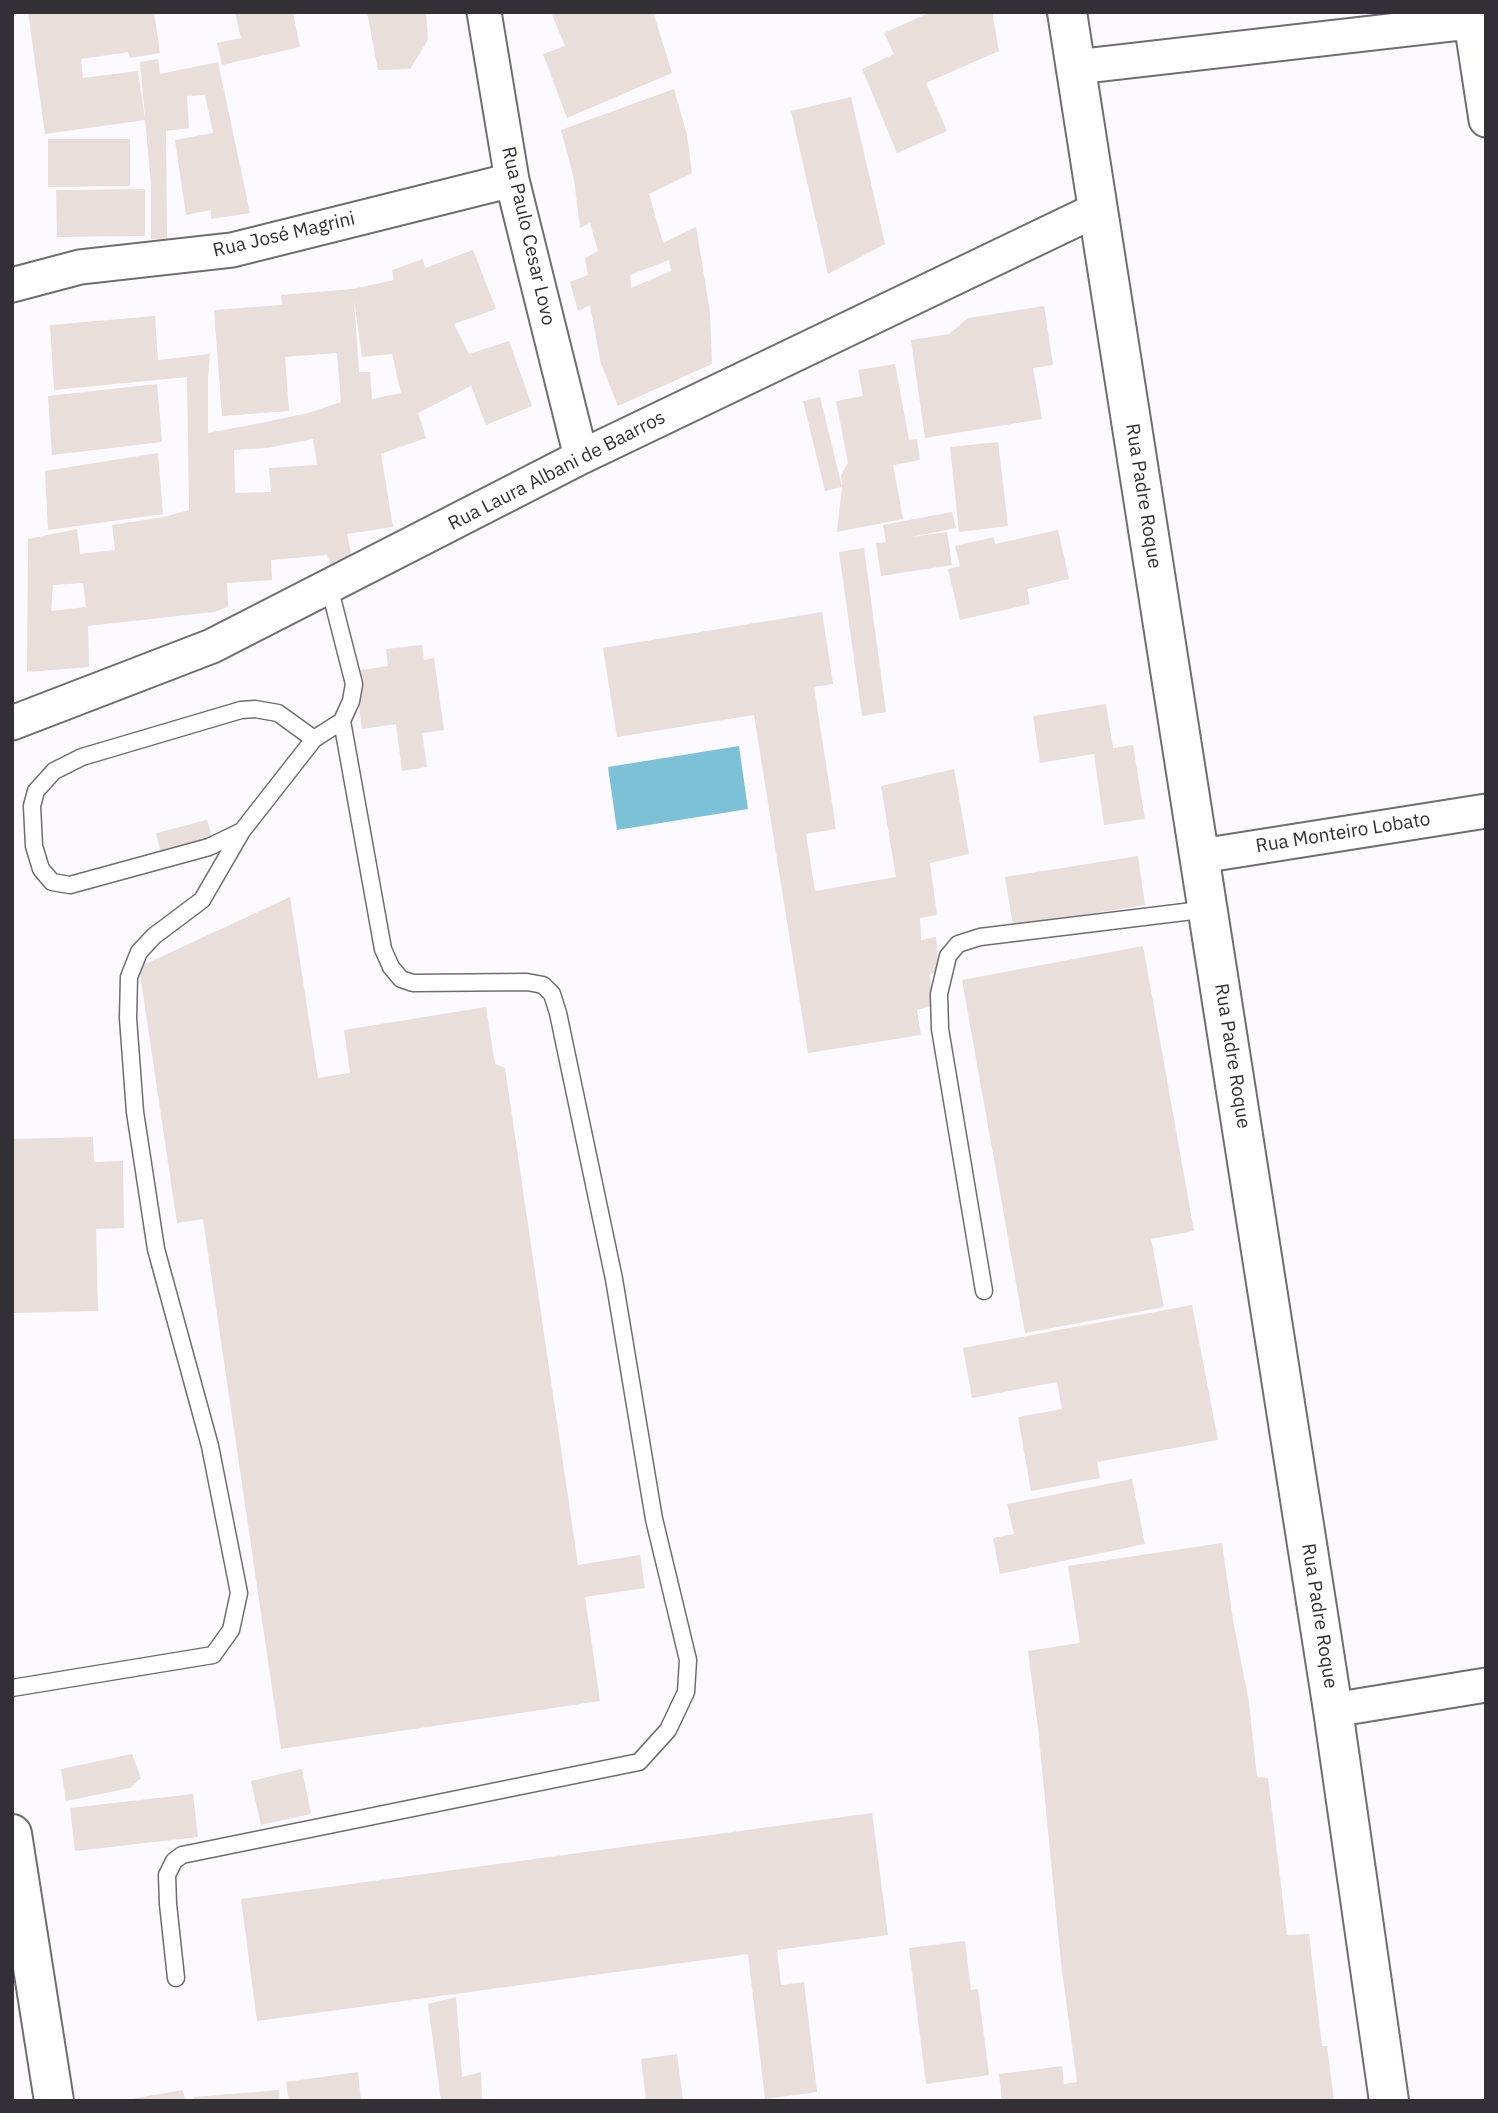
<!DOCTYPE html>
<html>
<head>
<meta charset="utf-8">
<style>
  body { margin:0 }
  #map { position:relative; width:1498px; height:2113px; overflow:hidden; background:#fcf9ff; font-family:"IBM Plex Sans",sans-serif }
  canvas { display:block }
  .frame { position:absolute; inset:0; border:14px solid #323034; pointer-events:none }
</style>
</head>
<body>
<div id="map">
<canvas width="1498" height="2113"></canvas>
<div class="frame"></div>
</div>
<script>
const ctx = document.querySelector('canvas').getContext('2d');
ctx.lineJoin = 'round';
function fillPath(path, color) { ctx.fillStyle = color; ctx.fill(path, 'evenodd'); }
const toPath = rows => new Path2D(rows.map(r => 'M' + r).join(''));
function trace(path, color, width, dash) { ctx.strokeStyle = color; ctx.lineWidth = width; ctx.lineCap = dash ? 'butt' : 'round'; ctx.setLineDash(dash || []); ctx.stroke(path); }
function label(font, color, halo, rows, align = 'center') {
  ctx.font = font + ' "IBM Plex Sans",sans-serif'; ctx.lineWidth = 6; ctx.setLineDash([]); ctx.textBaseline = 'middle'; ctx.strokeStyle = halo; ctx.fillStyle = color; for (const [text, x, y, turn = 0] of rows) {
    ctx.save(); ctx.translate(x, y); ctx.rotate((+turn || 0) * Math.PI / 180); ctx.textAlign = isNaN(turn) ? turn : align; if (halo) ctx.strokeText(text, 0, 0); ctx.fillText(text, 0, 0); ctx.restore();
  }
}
const water = toPath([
  [739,746,748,809,617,830,608,767]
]);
const building = toPath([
  [28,12,154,12,160,53,130,58,128,52,81,59,83,78,138,71,145,120,45,134],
  [235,12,293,12,300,47,222,65,217,43,241,38],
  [367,12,426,12,428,40,410,69,378,70],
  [551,12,653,12,672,73,567,118,543,54,565,46],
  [931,12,992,12,999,51,926,83,947,131,897,153,862,69,894,54,884,33],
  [158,59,160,74,218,62,250,213,211,219,211,210,186,215,175,140,213,133,205,95,187,96,189,128,166,131,167,239,151,239,151,185,140,62],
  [674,89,687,135,692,173,649,194,663,243,696,227,710,312,712,364,618,406,601,364,590,305,578,311,570,282,588,275,585,258,598,251,590,223,580,228,574,179,561,130],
  [669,260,671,271,631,288,630,275],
  [851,97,885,244,828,274,791,111],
  [48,139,130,139,130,186,48,187],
  [145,189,145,236,57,237,56,190],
  [473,250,496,309,454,324,469,354,509,341,532,406,486,425,471,386,418,413,426,438,381,454,393,527,347,534,352,558,332,569,327,555,271,560,272,580,227,583,228,607,214,612,88,626,89,667,27,672,28,539,77,529,80,554,115,550,112,525,164,517,189,510,187,377,54,390,50,325,155,316,158,360,210,354,208,377,208,433,261,423,308,413,341,402,337,353,285,357,289,411,222,416,214,310,282,305,281,295,353,289,394,280,392,270,423,259,425,268],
  [354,300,362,357,392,354,401,393,372,399,370,372,359,372],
  [313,439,317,465,269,468,271,492,235,493,234,450,267,448],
  [83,583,86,607,51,611,53,585],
  [1044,306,1053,365,1033,368,1042,419,925,438,911,340,949,334,968,318],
  [895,364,909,440,917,439,920,460,893,465,903,519,837,532,842,487,825,491,803,401,820,397,842,487,841,475,848,463,836,401,863,396,858,370],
  [157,384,162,442,52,455,48,396],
  [998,442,1008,526,959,532,950,447],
  [158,453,163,514,48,530,45,471],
  [952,512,956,528,911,537,947,532,952,565,881,576,876,543,886,542,883,525],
  [1058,530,1069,579,1027,589,1030,604,960,620,948,569,960,566,955,546,994,537,995,544],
  [864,548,886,712,862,716,839,552],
  [822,612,833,684,814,687,836,829,806,834,815,891,896,877,881,786,954,769,969,854,930,863,937,915,920,918,921,940,936,937,939,970,930,974,933,1006,917,1010,921,1035,808,1053,754,715,617,737,603,648],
  [422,645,424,660,434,658,444,730,422,733,427,767,402,771,396,724,362,729,354,671,388,666,386,649],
  [1106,704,1113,748,1133,745,1145,819,1104,825,1094,754,1040,763,1033,716],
  [207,820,213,840,161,853,156,833],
  [1138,856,1145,905,1013,926,1005,877],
  [290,897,318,1078,350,1073,344,1030,486,1007,495,1064,505,1068,578,1565,640,1555,645,1588,585,1597,600,1701,281,1749,203,1219,177,1223,139,967],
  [1143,946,1194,1231,1151,1239,1164,1307,1025,1333,962,980],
  [93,1137,94,1162,123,1161,124,1228,96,1229,98,1311,14,1313,12,1139],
  [1192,1305,1218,1440,1097,1462,1100,1478,1031,1491,1018,1417,1062,1409,1057,1382,972,1398,963,1348],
  [1132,1479,1145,1544,1000,1574,993,1538,1014,1534,1007,1504],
  [1222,1543,1233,1620,1249,1703,1257,1777,1268,1778,1287,1935,1309,1934,1322,2046,1327,2046,1334,2101,1002,2101,999,2074,1062,2066,1064,2084,1077,2082,1061,1963,1038,1728,1028,1651,1080,1643,1068,1566],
  [132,1754,141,1778,130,1788,66,1801,61,1769],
  [302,1769,311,1814,261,1825,251,1781],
  [193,1794,198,1837,75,1851,70,1808],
  [872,1813,888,1935,777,1950,781,1985,804,1982,817,2092,765,2099,748,1954,257,2021,241,1899],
  [965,1941,971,1990,978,1989,989,2075,926,2084,909,1948],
  [456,1997,462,2077,481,2072,482,2101,441,2101,428,2004],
  [677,2054,683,2101,646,2101,641,2059],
  [358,2072,361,2101,289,2101,286,2082],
  [183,2090,185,2101,131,2101,131,2099],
  [279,2090,280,2101,194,2101,194,2097]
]);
const lane = toPath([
  [314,739,278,713,255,709,241,710,82,757,54,771,36,791,32,806,34,846,41,869,52,882,70,885,209,847,242,831,314,739,342,721,351,701,354,684,329,586],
  [984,1291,940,1029,939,994,948,956,958,944,980,937,1209,909],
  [12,1688,213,1655,231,1630,239,1593,210,1446,156,1249,135,1112,128,1018,129,977,139,952,154,936,202,900,242,831],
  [176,1978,168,1904,167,1875,174,1861,182,1855,639,1762,668,1730,686,1692,688,1660,654,1519,614,1279,558,1013,552,994,543,985,527,982,413,983,401,979,391,967,383,949,342,721]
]);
const street = toPath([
  [484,12,512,180,581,457],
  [1471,22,1486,120],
  [1076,67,1486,20],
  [12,285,80,267,232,250,512,180],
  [12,723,212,646,581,457,1098,209],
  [1201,856,1486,811],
  [1333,1710,1486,1685]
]);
const secondary = toPath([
  [1067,12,1333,1710,1389,2101],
  [12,1834,54,2101]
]);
const streetNames = [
  ["Rua José Magrini",284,235,-13],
  ["Rua Paulo Cesar Lovo",528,236,77],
  ["Rua Laura Albani de Baarros",557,471,-27],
  ["Rua Padre Roque",1143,496,81],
  ["Rua Monteiro Lobato",1343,833,-9],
  ["Rua Padre Roque",1232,1056,81],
  ["Rua Padre Roque",1319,1616,81]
];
fillPath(water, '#7cc1d5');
fillPath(building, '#e9ded9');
trace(lane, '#706c74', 19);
trace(street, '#706c74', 37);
trace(secondary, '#706c74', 42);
trace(lane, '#fff', 16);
trace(street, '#fff', 33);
trace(secondary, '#fff', 38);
label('19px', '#323034', '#fff', streetNames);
</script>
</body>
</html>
